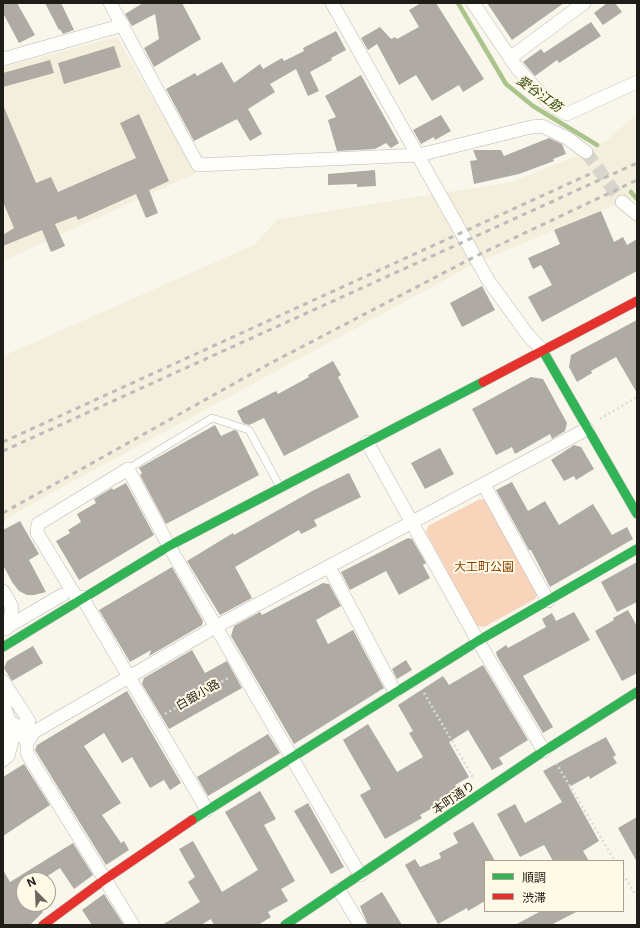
<!DOCTYPE html>
<html>
<head>
<meta charset="utf-8">
<style>
  body { margin:0 }
  #map { position:relative; width:640px; height:928px; overflow:hidden; background:#f9f6ec; font-family:Inter,"Noto Sans JP",sans-serif }
  canvas { display:block }
  .frame { position:absolute; inset:0; border:4px solid #1f1d17; pointer-events:none }
  .legend { position:absolute; left:484px; top:860px; width:140px; height:52px; box-sizing:border-box; background:#fff9e6; border:1px solid #a5a193; margin:0; padding:5px 7px; list-style:none; font-size:12px; color:#1f1d17 }
  .legend li { display:flex; align-items:center; gap:8px; height:20px }
  .legend b { width:20px; border:1px solid #a5a193 }
  .north { position:absolute; left:16px; top:872px; width:40px; height:40px; box-sizing:border-box; background:#fff9e6; border:1px solid #a5a193; border-radius:50%; rotate:336deg; font-size:11px; font-weight:700; line-height:16px; text-align:center; color:#1f1d17 }
  .north::after { content:''; display:block; margin:auto; width:14px; height:18px; background:#6b6962; clip-path:polygon(50% 0,100% 100%,50% 72%,0 100%) }
</style>
</head>
<body>
<div id="map">
<canvas width="640" height="928"></canvas>
<div class="frame"></div>
<ul class="legend">
<li><b style="height:5px;background:#30b455"></b>順調</li>
<li><b style="height:5px;background:#e5322d"></b>渋滞</li>
</ul>
<div class="north">N</div>
</div>
<script>
const ctx = document.querySelector('canvas').getContext('2d');
ctx.lineJoin = 'round';
function fillPath(path, color) { ctx.fillStyle = color; ctx.fill(path, 'evenodd'); }
const toPath = rows => new Path2D(rows.map(r => 'M' + r).join(''));
function trace(path, color, width, dash) { ctx.strokeStyle = color; ctx.lineWidth = width; ctx.lineCap = dash ? 'butt' : 'round'; ctx.setLineDash(dash || []); ctx.stroke(path); }
function label(font, color, halo, rows, align = 'center') {
  ctx.font = font + ' Inter,"Noto Sans JP",sans-serif'; ctx.lineWidth = 4; ctx.setLineDash([]); ctx.textBaseline = 'middle'; ctx.strokeStyle = halo; ctx.fillStyle = color; for (const [text, x, y, turn = 0] of rows) {
    ctx.save(); ctx.translate(x, y); ctx.rotate((+turn || 0) * Math.PI / 180); ctx.textAlign = isNaN(turn) ? turn : align; if (halo) ctx.strokeText(text, 0, 0); ctx.fillText(text, 0, 0); ctx.restore();
  }
}
const built = toPath([
  [117,37,196,173,3,261,3,67],
  [637,114,637,196,476,263,44,497,3,521,3,356,254,245,278,219,512,182,586,152,606,141]
]);
const green = toPath([
  [480,499,487,500,538,593,535,599,484,627,477,626,426,532,428,526]
]);
const stream = toPath([
  [458,3,506,84,533,106,597,145],
  [631,192,637,199]
]);
const building = toPath([
  [3,3,17,3,35,35,19,43,3,13],
  [45,3,61,3,74,30,63,34,60,29,59,30],
  [143,3,182,3,201,39,154,67,144,48,159,39,155,14,132,26,125,14],
  [421,3,436,3,484,79,463,92,459,85,432,101,416,75,399,85,377,44,368,50,361,38,380,27,391,39,395,37,397,39,419,27,409,10],
  [487,3,564,3,512,40],
  [607,3,615,3,622,12,603,25,594,13],
  [591,22,601,36,559,63,557,60,535,76,523,62,541,49,544,53],
  [336,31,346,50,331,58,332,60,310,72,319,91,308,96,296,69,270,84,275,92,248,109,262,134,250,141,237,119,194,141,166,89,195,73,197,76,222,62,234,83,260,64,263,69,282,58,284,61,304,51,303,48],
  [114,46,121,67,64,84,58,63],
  [50,60,54,73,3,87,3,73],
  [361,75,399,143,391,148,386,143,375,149,337,151,328,120,336,117,325,96],
  [3,105,36,183,51,177,58,192,136,158,120,123,139,114,169,181,149,190,158,213,146,218,136,194,78,220,76,216,55,224,65,246,51,252,42,230,3,246,3,235,14,228,3,202],
  [441,115,451,131,435,140,434,137,421,144,413,130],
  [549,138,562,144,566,154,553,159,554,161,519,174,474,184,470,161,477,160,473,150,501,150,504,156],
  [375,170,376,186,357,187,357,184,328,185,328,174],
  [601,211,614,242,623,237,627,245,637,239,637,271,542,322,528,297,552,285,541,265,533,269,528,258,560,244,554,230],
  [482,286,495,310,462,327,450,303],
  [637,320,637,393,616,357,591,371,592,373,577,382,569,367,571,355],
  [333,361,341,375,338,377,359,417,284,456,264,418,249,425,243,423,237,411,276,391,278,394,309,377,308,375],
  [531,377,543,379,567,423,565,431,552,439,550,434,515,454,512,447,496,455,472,409],
  [215,425,221,436,234,430,237,431,259,475,166,524,140,475,142,473,139,468],
  [574,445,581,447,594,469,576,480,574,476,564,481,551,460],
  [440,448,454,474,425,489,411,463],
  [349,473,361,497,314,520,317,526,301,534,299,530,235,567,252,598,220,615,187,561,233,533,234,535,314,490],
  [512,482,528,511,545,501,559,525,593,504,612,535,627,527,633,539,550,587,531,550,529,550,496,490],
  [126,483,154,535,79,580,56,541,70,533,68,530,81,522,77,514,96,503,94,499,112,488,113,490],
  [20,521,39,554,29,560,46,592,34,595,27,595,19,591,12,582,3,565,3,530],
  [408,538,412,539,426,563,423,565,430,578,399,595,386,571,350,590,341,572],
  [637,562,637,602,617,612,601,582],
  [172,567,203,621,202,625,149,656,151,650,130,662,99,610],
  [323,583,329,584,341,606,316,620,328,644,353,630,384,688,294,744,231,636,234,626,260,612,262,615],
  [628,610,637,626,637,673,622,681,595,631,614,620,613,618],
  [574,612,590,640,523,676,553,727,543,733,497,656,496,652,506,645,508,648,546,627,542,619,552,613,556,621],
  [33,646,43,663,12,681,4,668,7,661],
  [192,650,205,673,227,661,242,688,169,729,142,684,144,678],
  [406,660,412,670,397,679,392,669],
  [483,665,528,740,499,758,503,764,492,770,468,730,449,742,469,777,455,785,459,793,420,815,422,818,385,839,360,795,371,789,343,740,368,724,397,772,423,757,409,733,413,731,398,705,443,676,449,685],
  [127,691,181,783,170,790,164,780,150,788,132,757,122,763,104,733,84,746,121,803,102,815,121,843,124,841,129,850,106,865,35,750,37,745],
  [268,734,280,753,208,796,197,777],
  [606,737,616,755,613,757,617,763,590,779,589,776,569,787,599,841,583,851,589,861,553,861,544,845,520,857,497,814,515,804,525,823,562,802,543,771],
  [24,764,50,805,3,836,3,777],
  [260,791,276,819,264,825,295,881,281,889,288,901,268,912,271,917,258,925,214,925,211,919,201,925,162,925,200,902,188,882,195,877,179,849,193,841,222,892,258,870,225,812],
  [308,803,344,867,331,874,294,811],
  [637,817,637,862,618,828],
  [473,822,495,861,485,861,485,901,468,911,467,908,438,924,405,865,415,859,420,867,441,858,439,853,458,843,453,833],
  [73,843,93,875,74,889,60,868,41,880,24,880,24,904,38,904,43,912,30,925,3,925,3,870,10,882],
  [382,892,402,925,368,925,360,906],
  [104,894,124,925,92,925,82,910],
  [541,911,578,911,551,925,515,925]
]);
const streetTunnel = toPath([
  [586,152,622,202]
]);
const path = toPath([
  [600,419,637,397],
  [424,693,474,779],
  [165,714,230,677],
  [556,763,615,861],
  [623,874,637,897]
]);
const lane = toPath([
  [128,469,212,418,249,430,280,487],
  [3,742,9,721]
]);
const street = toPath([
  [110,3,198,165,419,155,531,127,542,126,567,138,586,152],
  [332,3,488,280,528,335,543,351],
  [473,3,517,68,551,105,567,114,637,82],
  [510,58,584,3],
  [3,59,123,25],
  [622,202,637,214],
  [367,442,478,641,544,751],
  [484,485,548,601],
  [329,567,395,692],
  [3,591,12,607,9,626,5,629],
  [82,597,207,810],
  [78,600,37,533,38,524,128,469,169,546,360,875],
  [9,626,62,595],
  [3,681,29,721,15,730,8,756,3,760],
  [3,701,9,721,19,727,27,743,27,753,133,925],
  [27,743,34,732,217,626,587,429],
  [339,890,360,925]
]);
const fast = toPath([
  [543,351,637,514],
  [3,647,169,546,483,382],
  [192,820,478,641,637,549],
  [285,925,544,751,637,692]
]);
const jam = toPath([
  [483,382,637,301],
  [43,925,104,880,192,820]
]);
const rail = toPath([
  [3,442,592,173],
  [3,451,637,163],
  [3,513,269,364,476,256,637,180]
]);
const parkNames = [
  ["大工町公園",484,567]
];
const streetNames = [
  ["白銀小路",198,695,-30],
  ["本町通り",454,798,-34]
];
const waterNames = [
  ["愛谷江筋",539,94,36]
];
fillPath(built, '#f4efdc');
fillPath(green, '#f8d4ba');
trace(stream, '#aac48c', 4.5);
fillPath(building, '#afaba4');
trace(streetTunnel, '#d8d5cc', 13, [13, 6]);
trace(lane, '#bab8b0', 8);
trace(street, '#bab8b0', 14);
trace(fast, '#bab8b0', 10);
trace(jam, '#bab8b0', 10);
trace(path, '#dbdbd8', 2.5, [2, 3]);
trace(lane, '#fefefc', 7);
trace(street, '#fefefc', 13);
trace(fast, '#30b455', 9);
trace(jam, '#e5322d', 9);
trace(rail, '#bcbbb9', 3, [5, 5]);
label('12px', '#864102', '#fff9e6', parkNames);
label('12px', '#1f1d17', '#fff9e6', streetNames);
label('italic 13px', '#2e4710', '#fff9e6', waterNames);
</script>
</body>
</html>
